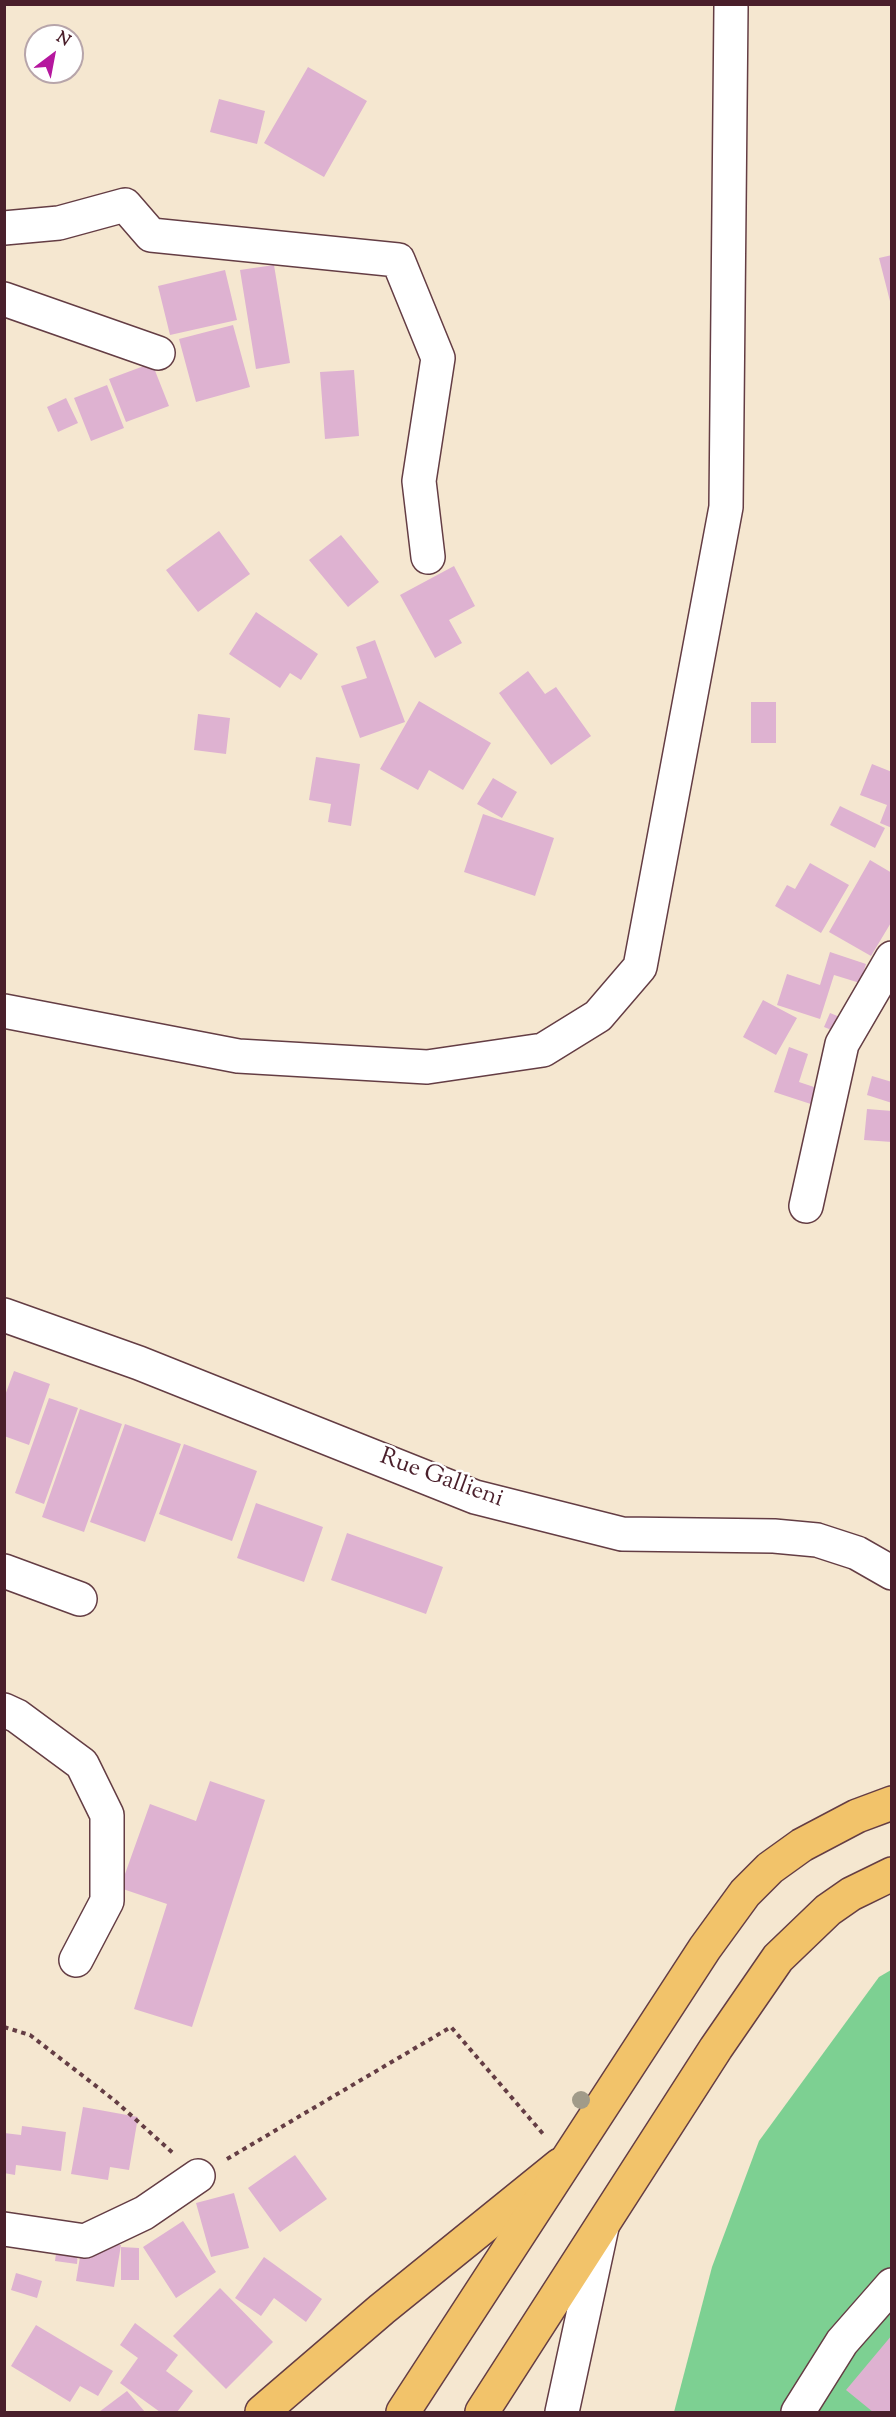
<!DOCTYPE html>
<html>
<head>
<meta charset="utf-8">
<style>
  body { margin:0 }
  #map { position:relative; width:896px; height:2417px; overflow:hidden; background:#f5e7d0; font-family:"Sorts Mill Goudy",serif }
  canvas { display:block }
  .frame { position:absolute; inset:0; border:6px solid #4a1f2b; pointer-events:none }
  .north { position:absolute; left:24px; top:24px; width:60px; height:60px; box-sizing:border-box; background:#fff; border:2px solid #b7a5aa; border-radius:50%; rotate:32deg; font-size:16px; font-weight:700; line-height:24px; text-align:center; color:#4a1f2b }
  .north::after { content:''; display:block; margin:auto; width:21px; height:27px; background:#b5179e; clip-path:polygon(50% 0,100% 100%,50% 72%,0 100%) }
</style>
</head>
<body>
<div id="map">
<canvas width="896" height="2417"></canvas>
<div class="frame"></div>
<div class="north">N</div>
</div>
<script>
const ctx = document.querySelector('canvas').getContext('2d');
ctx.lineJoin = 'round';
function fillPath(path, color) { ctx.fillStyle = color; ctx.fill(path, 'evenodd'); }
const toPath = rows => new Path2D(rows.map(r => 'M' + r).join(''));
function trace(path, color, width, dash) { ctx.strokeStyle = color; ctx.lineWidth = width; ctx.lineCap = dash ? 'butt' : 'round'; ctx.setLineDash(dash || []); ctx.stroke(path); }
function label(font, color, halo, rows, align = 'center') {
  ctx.font = font + ' "Sorts Mill Goudy",serif'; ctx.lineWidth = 5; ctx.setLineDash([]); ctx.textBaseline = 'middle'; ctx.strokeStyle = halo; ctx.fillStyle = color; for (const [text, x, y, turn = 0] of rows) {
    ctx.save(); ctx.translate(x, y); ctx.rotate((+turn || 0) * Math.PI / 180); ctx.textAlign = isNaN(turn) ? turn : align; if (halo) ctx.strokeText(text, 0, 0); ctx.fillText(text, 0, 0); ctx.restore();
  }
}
const green = toPath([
  [891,1970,891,2412,674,2412,712,2267,759,2141,879,1977]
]);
const building = toPath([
  [308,67,367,101,324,177,264,143],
  [219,99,265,111,257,144,210,132],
  [892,255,892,305,891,305,879,258],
  [274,265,290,363,256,369,240,270],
  [225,270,237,320,170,335,158,286],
  [233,325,250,387,196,402,179,339],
  [152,363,169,406,126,422,109,379],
  [354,370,359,436,325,439,320,372],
  [107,385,124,428,91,441,74,398],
  [66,398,78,423,58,432,47,407],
  [219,531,250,574,198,612,166,570],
  [341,535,379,582,348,607,309,560],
  [454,566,475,606,449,620,462,643,435,658,400,595],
  [256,612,318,654,301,680,290,673,280,688,229,654],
  [375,640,405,722,360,738,341,686,367,678,356,647],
  [528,671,545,694,556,687,591,736,551,765,499,693],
  [419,701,491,743,463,790,429,770,418,790,380,769],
  [751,702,776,702,776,743,751,743],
  [198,714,230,718,226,754,194,750],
  [316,757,360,764,351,826,328,822,331,804,309,800],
  [872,764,892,772,892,828,880,823,887,805,860,795],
  [493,778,517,792,502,818,477,804],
  [840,806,885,828,875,848,830,825],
  [483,814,554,838,535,896,464,872],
  [870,860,892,873,892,921,871,956,829,932],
  [810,863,849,885,821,933,775,906,787,885,795,889],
  [830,952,866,964,860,983,834,975,820,1019,777,1005,787,974,820,985],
  [763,1000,797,1018,776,1055,743,1037],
  [830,1013,852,1022,847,1036,824,1027],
  [789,1047,808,1054,799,1082,826,1091,820,1107,774,1092],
  [872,1076,892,1082,892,1103,867,1095],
  [867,1109,892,1111,892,1142,864,1140],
  [14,1371,50,1384,29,1445,4,1436,4,1398],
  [49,1398,78,1408,44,1504,15,1493],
  [80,1409,122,1424,84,1532,42,1517],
  [125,1424,181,1444,145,1542,90,1522],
  [184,1444,257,1471,232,1541,159,1514],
  [256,1503,323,1527,304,1582,237,1558],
  [347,1533,443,1567,426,1614,331,1580],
  [210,1781,265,1800,192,2027,134,2009,167,1904,120,1888,150,1804,196,1821],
  [83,2107,138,2117,129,2170,110,2167,108,2180,71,2174],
  [22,2126,66,2132,61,2171,16,2165,15,2175,4,2173,4,2133,21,2135],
  [295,2155,327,2199,280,2232,248,2188],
  [234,2193,249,2248,211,2257,196,2203],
  [183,2221,216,2272,176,2298,143,2247],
  [58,2238,79,2240,77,2264,55,2261],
  [83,2239,121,2245,114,2287,76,2281],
  [121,2247,139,2248,139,2280,121,2280],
  [264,2257,322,2299,306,2322,274,2298,261,2316,235,2298],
  [16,2273,42,2281,37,2298,11,2290],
  [220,2288,273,2342,226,2389,173,2336],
  [135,2323,178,2355,166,2371,193,2391,177,2412,160,2412,120,2383,138,2358,120,2345],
  [36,2325,113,2371,98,2396,80,2386,70,2402,11,2366],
  [892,2335,892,2412,873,2412,846,2390],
  [127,2391,145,2412,99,2412]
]);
const path = toPath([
  [4,2027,30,2035,114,2100,173,2153],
  [227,2159,451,2027,544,2135]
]);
const minor = toPath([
  [4,228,59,223,125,205,151,235,398,260,438,358,419,481,428,557],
  [4,299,158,353],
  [4,1011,238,1056,427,1067,543,1050,598,1016,640,967,726,507,731,7],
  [806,1206,842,1044,892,958],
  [4,1315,139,1363,475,1497,622,1534,774,1536,817,1540,857,1553,892,1573],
  [4,1571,80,1599],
  [4,1710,17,1716,82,1764,107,1815,107,1901,76,1960],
  [4,2229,85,2241,144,2213,198,2176],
  [562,2412,602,2227],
  [798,2412,842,2342,892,2285]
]);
const major = toPath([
  [262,2412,382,2309,560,2165]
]);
const highway = toPath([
  [403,2412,705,1948,745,1893,770,1868,802,1845,857,1816,892,1803],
  [482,2412,716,2048,778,1958,828,1910,851,1894,892,1874]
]);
const trees = [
  [581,2100]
];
const streetNames = [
  ["Rue Gallieni",441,1480,20]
];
fillPath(green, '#7dd092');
fillPath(building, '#deb2d1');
trace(minor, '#643d44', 36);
trace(major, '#643d44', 36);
trace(highway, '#643d44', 36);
trace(path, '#643d44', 4, [4.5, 4.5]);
trace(minor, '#fff', 33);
trace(major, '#f2c36a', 33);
trace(highway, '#f2c36a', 33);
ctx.fillStyle = '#a19b89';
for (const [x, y] of trees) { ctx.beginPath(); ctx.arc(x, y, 9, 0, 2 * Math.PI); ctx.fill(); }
label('24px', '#4a1f2b', '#fff', streetNames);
</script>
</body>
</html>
